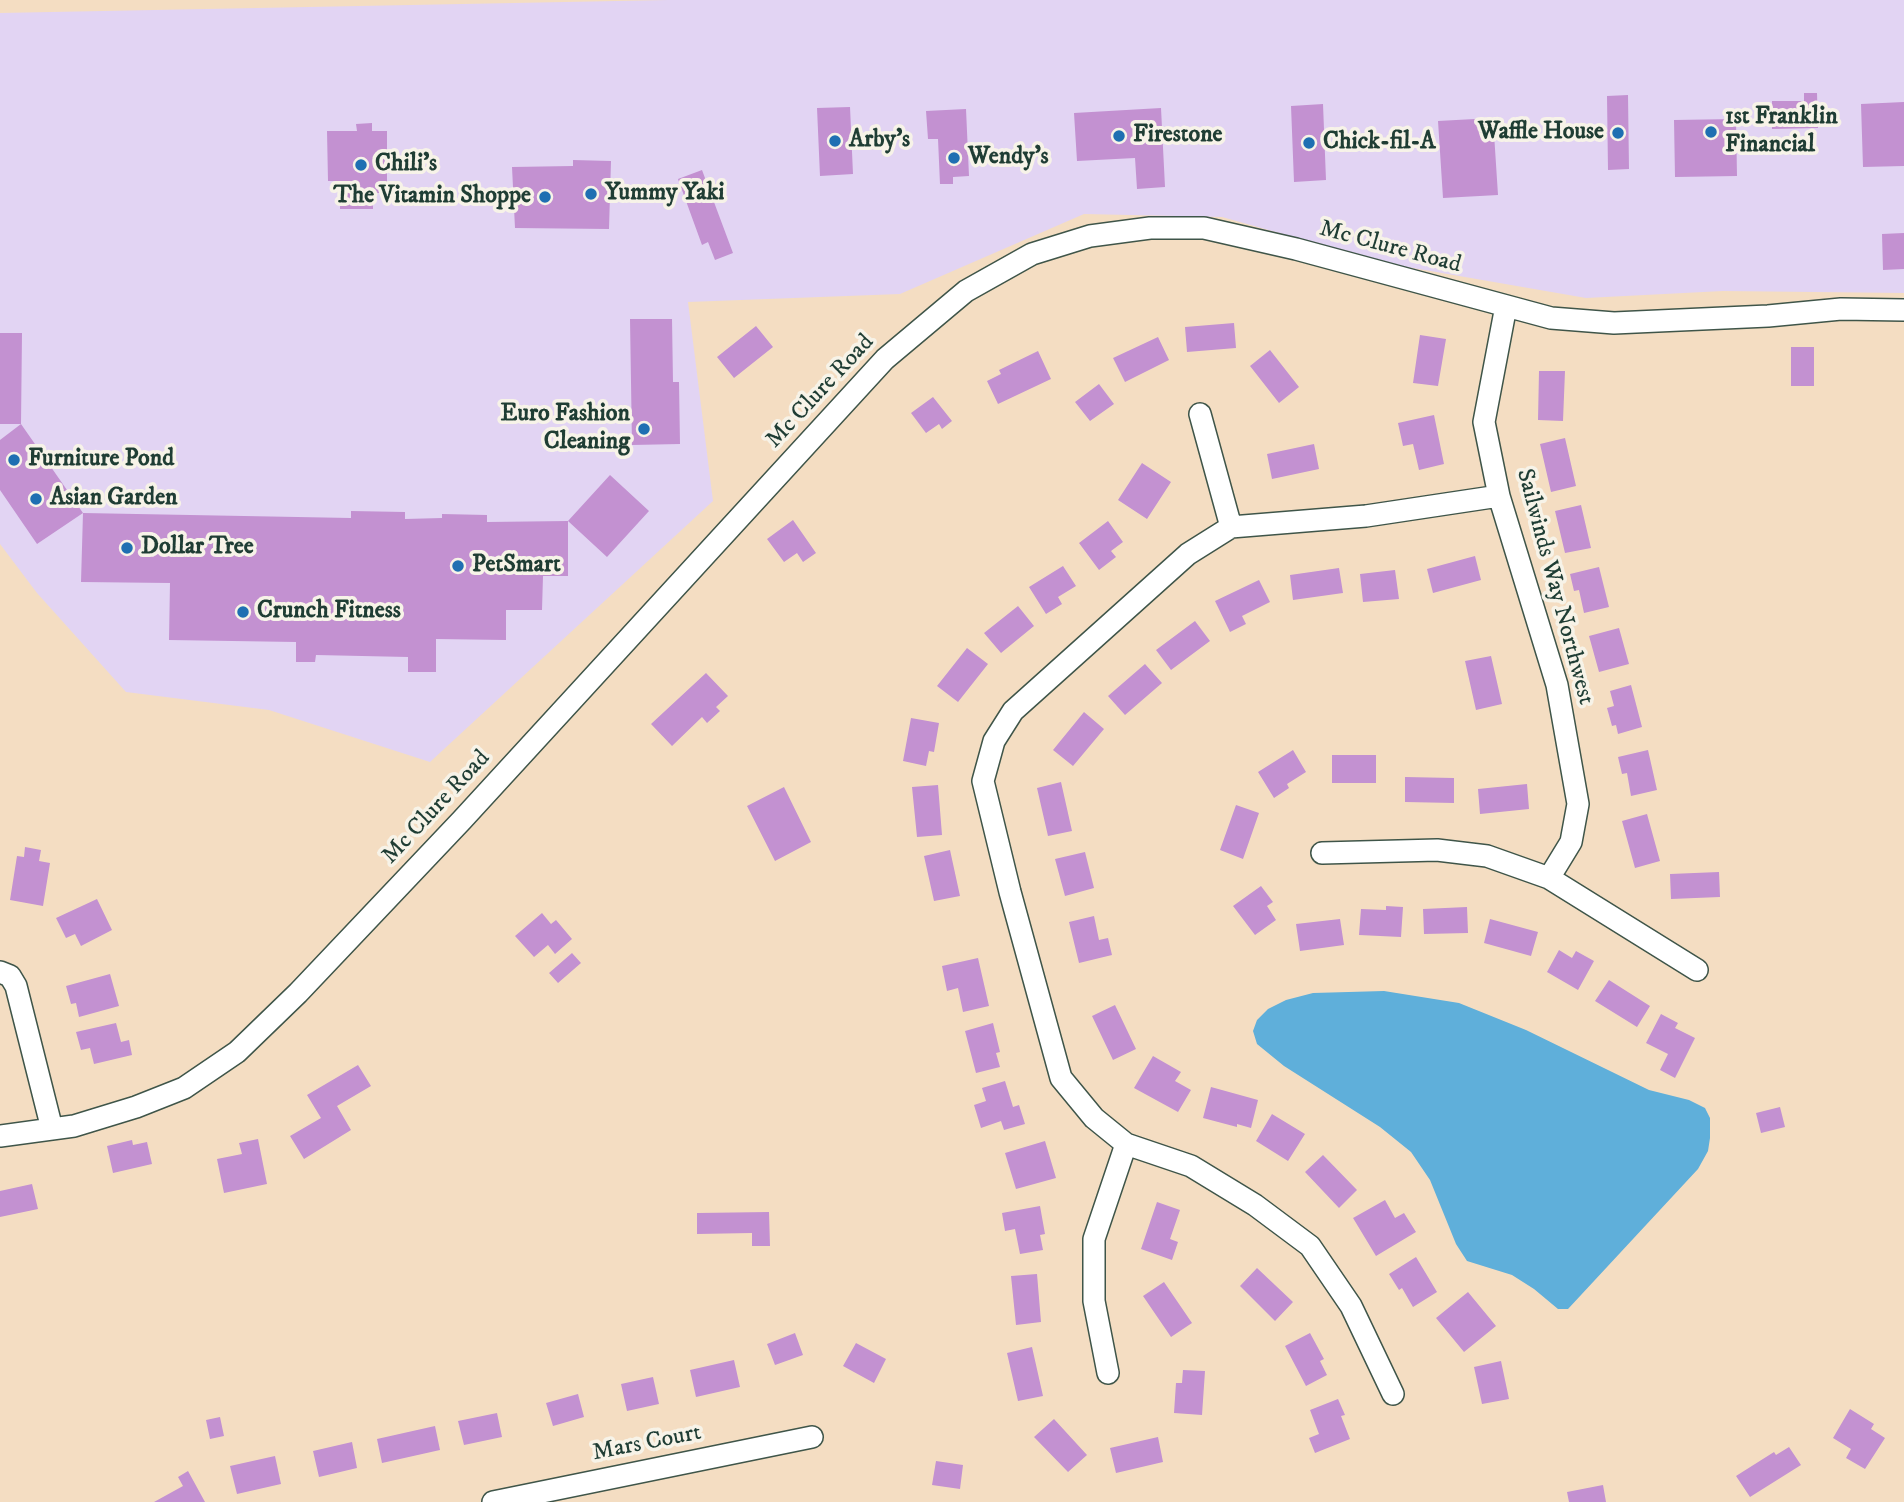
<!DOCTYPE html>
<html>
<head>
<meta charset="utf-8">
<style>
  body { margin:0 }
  canvas { display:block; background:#f4ddc2 }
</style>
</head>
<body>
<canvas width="1904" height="1502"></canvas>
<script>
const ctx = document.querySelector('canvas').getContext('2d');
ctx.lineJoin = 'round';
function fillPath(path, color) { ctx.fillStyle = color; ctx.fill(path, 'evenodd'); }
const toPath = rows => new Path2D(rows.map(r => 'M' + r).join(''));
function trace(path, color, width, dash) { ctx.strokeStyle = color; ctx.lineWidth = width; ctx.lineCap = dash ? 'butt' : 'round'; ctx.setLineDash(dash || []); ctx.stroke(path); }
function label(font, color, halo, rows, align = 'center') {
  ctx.font = font + ' "IM FELL DW Pica",serif'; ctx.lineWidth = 7; ctx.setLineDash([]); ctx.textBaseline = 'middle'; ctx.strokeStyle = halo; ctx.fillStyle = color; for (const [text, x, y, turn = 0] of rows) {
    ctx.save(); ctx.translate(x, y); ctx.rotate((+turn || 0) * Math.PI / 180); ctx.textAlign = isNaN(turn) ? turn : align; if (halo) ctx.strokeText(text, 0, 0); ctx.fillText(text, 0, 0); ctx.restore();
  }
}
const built = toPath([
  [668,0,1904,0,1904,293,1723,291,1586,298,1390,264,1222,217,1084,214,900,294,688,302,713,501,430,762,269,710,126,692,37,593,0,544,0,13]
]);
const water = toPath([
  [1384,991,1459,1003,1526,1030,1649,1090,1689,1100,1705,1108,1710,1118,1710,1138,1708,1151,1698,1169,1568,1309,1558,1309,1534,1289,1512,1275,1467,1261,1456,1244,1430,1180,1411,1152,1380,1127,1284,1066,1257,1044,1253,1031,1257,1020,1268,1009,1286,1000,1313,993]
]);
const building = toPath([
  [1804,93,1817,93,1818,128,1772,129,1772,101,1804,101],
  [1628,95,1629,169,1608,170,1607,96],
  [1904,102,1904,166,1863,167,1861,104],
  [1323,104,1326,180,1294,182,1291,106],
  [850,107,853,174,820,176,817,108],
  [1161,108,1165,187,1137,189,1135,158,1077,161,1074,113],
  [966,109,969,176,953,177,953,184,940,184,938,139,928,139,926,111],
  [1493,118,1498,195,1443,198,1438,121],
  [1736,119,1737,176,1675,177,1674,120],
  [372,123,372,131,387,131,387,158,394,158,394,171,387,171,387,193,373,193,373,209,340,209,340,181,328,181,327,131,357,131,356,124],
  [573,160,611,161,609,229,515,228,512,167,573,166],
  [702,170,733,253,715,260,708,242,702,245,678,179],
  [1904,233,1904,269,1883,270,1882,234],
  [630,319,672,319,673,382,679,382,680,444,632,445],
  [1234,323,1236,348,1187,352,1185,327],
  [756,326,773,347,734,378,717,357],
  [0,333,22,333,21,424,83,513,351,518,351,511,405,512,405,519,442,518,442,514,487,515,487,522,568,521,568,576,543,576,542,610,506,610,506,640,436,639,436,672,408,672,408,657,316,655,315,662,296,662,296,642,169,640,170,583,81,582,83,513,37,544,0,490,0,440,21,424,0,424],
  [1420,335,1446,339,1438,386,1413,383],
  [1158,337,1169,360,1125,382,1113,358],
  [1791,347,1814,347,1814,386,1791,386],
  [1270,350,1299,387,1279,403,1250,366],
  [1038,351,1051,379,998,404,987,381,1001,374,999,370],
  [1539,371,1565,371,1563,421,1538,420],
  [1099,384,1114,404,1090,421,1075,402],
  [933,397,952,421,942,429,939,424,926,433,911,413],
  [1434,415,1444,464,1419,470,1413,444,1403,446,1398,423],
  [1565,438,1576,486,1551,492,1540,444],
  [1314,444,1319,469,1272,479,1267,454],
  [1142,463,1171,482,1147,519,1118,500],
  [610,475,649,511,607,557,568,521],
  [1581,505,1591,548,1565,553,1555,511],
  [793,520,816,553,803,562,797,553,784,562,767,539],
  [1108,521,1123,542,1111,551,1116,557,1099,570,1079,543],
  [1475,556,1481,580,1433,593,1427,569],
  [1063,566,1076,586,1058,597,1062,604,1046,614,1029,587],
  [1599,567,1609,607,1584,613,1579,590,1574,591,1570,574],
  [1339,568,1343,593,1293,600,1290,575],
  [1395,570,1399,599,1363,602,1360,574],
  [1259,580,1270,602,1242,616,1246,624,1230,632,1215,601],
  [1018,606,1034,626,1001,653,984,633],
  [1195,621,1210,641,1171,670,1156,650],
  [1619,628,1629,664,1599,672,1589,636],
  [967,648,988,664,958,702,937,686],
  [1491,656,1502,704,1476,710,1465,661],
  [1145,664,1162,683,1125,715,1108,696],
  [706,673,728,696,716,707,720,711,707,723,702,717,672,746,651,724],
  [1631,685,1642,727,1618,734,1616,725,1612,726,1607,708,1614,706,1610,691],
  [1084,712,1104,729,1073,766,1053,750],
  [911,718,939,723,934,752,929,751,926,766,903,761],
  [1293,750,1306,772,1287,784,1289,788,1274,798,1258,772],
  [1648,750,1657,790,1631,796,1627,773,1622,774,1618,757],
  [1332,755,1376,755,1376,783,1332,783],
  [1405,777,1454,778,1454,803,1405,802],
  [1061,782,1072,831,1048,836,1037,788],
  [1527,784,1529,809,1480,814,1478,789],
  [938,785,942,835,917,837,912,787],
  [784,787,811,842,775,861,747,806],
  [1236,805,1259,813,1243,859,1220,850],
  [1647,814,1660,861,1635,868,1622,821],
  [25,847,41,850,39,861,50,863,43,906,10,900,17,856,24,857],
  [950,850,960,896,934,901,924,856],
  [1085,852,1094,888,1065,896,1055,859],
  [1719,872,1720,897,1671,899,1670,874],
  [1261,886,1273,902,1267,906,1276,920,1255,935,1233,906],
  [97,899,112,930,81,946,75,934,66,938,56,918],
  [1386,906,1403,907,1401,937,1359,935,1361,909,1386,910],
  [1467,907,1468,933,1424,934,1423,909],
  [542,913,551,924,556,920,572,939,555,954,548,945,534,957,515,936],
  [1094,916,1099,940,1108,938,1112,955,1079,963,1069,922],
  [1340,919,1344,945,1300,951,1296,924],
  [1490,919,1538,932,1531,956,1484,943],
  [1559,950,1572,958,1576,951,1594,961,1578,990,1547,972],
  [572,953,581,963,558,983,549,973],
  [978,958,989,1006,963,1012,958,988,947,991,942,966],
  [110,974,119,1006,79,1017,76,1003,71,1004,66,986],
  [1609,980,1650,1006,1637,1027,1595,1001],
  [1115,1005,1136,1049,1113,1060,1092,1016],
  [1661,1014,1678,1023,1675,1028,1695,1038,1675,1078,1660,1070,1668,1054,1646,1043],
  [116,1023,121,1042,129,1040,132,1055,94,1064,90,1048,81,1050,76,1032],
  [993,1023,1000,1052,996,1053,1000,1067,976,1073,965,1031],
  [1153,1056,1181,1072,1175,1081,1191,1090,1178,1112,1134,1088],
  [358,1065,371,1086,337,1106,351,1130,304,1159,290,1136,321,1118,307,1095],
  [1005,1081,1013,1107,1019,1105,1025,1124,1004,1130,1001,1121,981,1128,974,1105,986,1101,982,1088],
  [1211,1087,1258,1100,1251,1128,1237,1124,1237,1127,1203,1118],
  [1780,1107,1785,1127,1761,1133,1756,1113],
  [1272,1114,1305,1134,1288,1161,1256,1141],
  [258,1139,267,1184,224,1193,217,1159,242,1154,239,1143],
  [132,1140,133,1145,147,1142,152,1164,113,1173,107,1146],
  [1045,1141,1056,1178,1016,1189,1005,1153],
  [1323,1155,1357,1190,1339,1208,1305,1172],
  [32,1184,38,1209,0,1217,0,1191],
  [1385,1200,1395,1218,1404,1213,1416,1232,1376,1256,1353,1218],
  [1157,1202,1180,1210,1170,1239,1178,1242,1172,1260,1141,1249],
  [1040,1206,1045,1234,1040,1235,1043,1250,1020,1254,1015,1229,1005,1231,1002,1213],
  [769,1212,770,1246,752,1246,752,1233,697,1234,697,1213],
  [1416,1257,1437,1292,1413,1307,1402,1288,1399,1290,1389,1274],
  [1257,1268,1293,1302,1275,1321,1240,1286],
  [1037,1274,1041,1322,1016,1325,1011,1276],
  [1164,1282,1192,1323,1171,1337,1143,1296],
  [1468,1292,1496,1326,1464,1352,1436,1318],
  [795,1333,803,1355,775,1365,767,1344],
  [1310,1333,1324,1359,1320,1361,1327,1375,1306,1386,1285,1346],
  [856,1343,886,1359,874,1383,843,1366],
  [1032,1347,1043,1396,1018,1401,1007,1353],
  [734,1360,740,1387,696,1397,690,1370],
  [1501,1361,1509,1399,1482,1404,1474,1367],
  [1183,1370,1205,1371,1202,1415,1174,1413,1176,1383,1182,1383],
  [653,1377,659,1404,627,1411,621,1384],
  [578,1394,584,1417,553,1426,546,1403],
  [1338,1399,1345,1415,1341,1416,1350,1439,1315,1453,1309,1438,1319,1434,1310,1410],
  [1850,1409,1874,1424,1871,1429,1885,1438,1865,1469,1846,1458,1851,1449,1833,1438],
  [497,1413,502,1437,464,1445,458,1421],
  [220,1417,224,1436,210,1439,206,1420],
  [1054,1419,1087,1455,1068,1472,1034,1437],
  [435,1426,440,1450,382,1463,377,1439],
  [1158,1437,1163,1462,1116,1473,1110,1448],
  [352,1442,357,1468,319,1477,313,1451],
  [1789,1447,1801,1465,1750,1497,1736,1476,1774,1452,1776,1455],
  [275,1456,281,1484,237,1494,230,1466],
  [936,1461,963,1465,960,1489,932,1485],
  [188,1471,205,1502,154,1502,183,1486,178,1477],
  [1603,1485,1606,1502,1569,1502,1567,1492]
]);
const minor = toPath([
  [1506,306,1484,422,1499,496,1557,685,1578,804,1571,842,1549,878],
  [1200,414,1231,527],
  [1322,853,1437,850,1487,856,1549,878,1697,970],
  [0,972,10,976,16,986,52,1129],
  [0,1136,74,1126,136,1107,184,1088,237,1052,298,993,462,820,885,359,966,291,1032,254,1090,236,1150,228,1204,228,1296,249,1551,318,1614,323,1768,316,1841,309,1904,310],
  [1108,1373,1094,1301,1094,1239,1126,1144],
  [1393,1394,1351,1306,1310,1246,1255,1205,1191,1166,1126,1144,1094,1118,1061,1078,1010,892,983,781,994,741,1013,711,1188,554,1231,527,1366,516,1499,496],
  [493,1502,812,1437]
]);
const markers = [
  [1711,132,7,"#1f6fb2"],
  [1618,133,7,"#1f6fb2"],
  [1119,136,7,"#1f6fb2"],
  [835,141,7,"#1f6fb2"],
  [1309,143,7,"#1f6fb2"],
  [954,158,7,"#1f6fb2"],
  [361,165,7,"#1f6fb2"],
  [591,194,7,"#1f6fb2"],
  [545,197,7,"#1f6fb2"],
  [644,429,7,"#1f6fb2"],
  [14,460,7,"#1f6fb2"],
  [36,499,7,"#1f6fb2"],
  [127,548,7,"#1f6fb2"],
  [458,566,7,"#1f6fb2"],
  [243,612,7,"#1f6fb2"]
];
const poiNames = [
  ["1st Franklin",1725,118],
  ["Financial",1725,146],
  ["Waffle House",1604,133,"right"],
  ["Firestone",1133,136],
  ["Arby's",849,141],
  ["Chick-fil-A",1323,143],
  ["Wendy's",968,158],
  ["Chili's",375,165],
  ["Yummy Yaki",605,194],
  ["The Vitamin Shoppe",531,197,"right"],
  ["Euro Fashion",630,415,"right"],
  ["Cleaning",630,443,"right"],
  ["Furniture Pond",28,460],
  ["Asian Garden",50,499],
  ["Dollar Tree",141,548],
  ["PetSmart",472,566],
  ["Crunch Fitness",257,612]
];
const streetNames = [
  ["Mc Clure Road",1390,248,15],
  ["Mc Clure Road",821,392,-47],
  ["Sailwinds Way Northwest",1554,587,75],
  ["Mc Clure Road",437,808,-47],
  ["Mars Court",647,1444,-11]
];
fillPath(built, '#e2d4f3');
fillPath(water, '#5fafda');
fillPath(building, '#c391d1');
trace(minor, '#3f5549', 24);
trace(minor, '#fff', 21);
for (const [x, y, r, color] of markers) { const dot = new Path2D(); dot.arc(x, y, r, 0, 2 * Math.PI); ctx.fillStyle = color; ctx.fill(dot); trace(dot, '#f7f3e8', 2.5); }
label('bold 24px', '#1f3d34', '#f7f3e8', poiNames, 'left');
label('24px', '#1f3d34', '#f7f3e8', streetNames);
</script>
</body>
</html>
